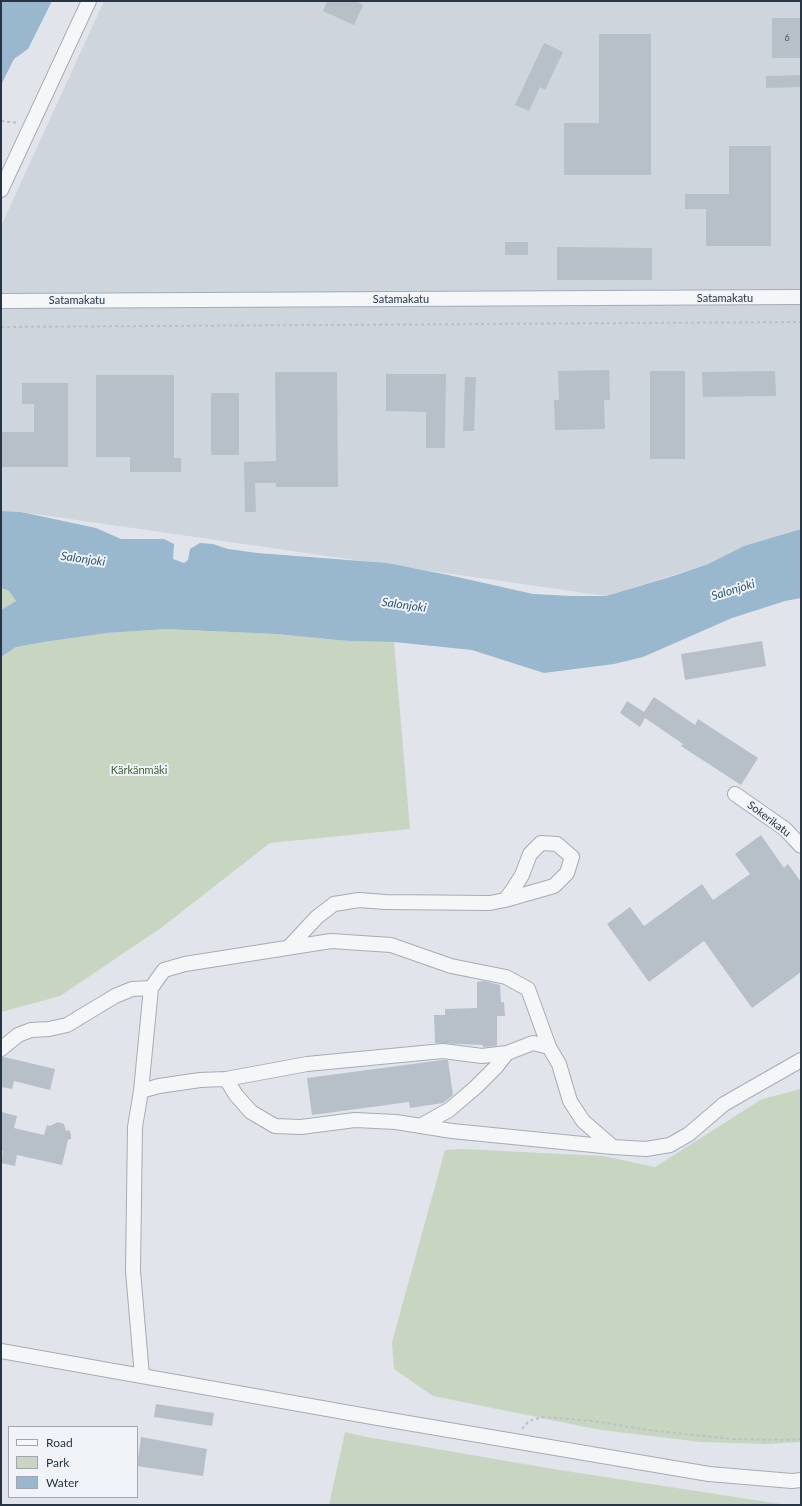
<!DOCTYPE html>
<html>
<head>
<meta charset="utf-8">
<style>
  body { margin:0 }
  #map { position:relative; width:802px; height:1506px; overflow:hidden; background:#e1e5eb; font-family:Lato,sans-serif }
  canvas { display:block }
  .frame { position:absolute; inset:0; border:2px solid #273444; pointer-events:none }
  .legend { position:absolute; left:8px; top:1426px; width:130px; height:72px; box-sizing:border-box; background:#f0f4f8; border:1px solid #a0a7b0; margin:0; padding:5px 7px; list-style:none; font-size:12px; color:#273444 }
  .legend li { display:flex; align-items:center; gap:8px; height:20px }
  .legend b { width:20px; border:1px solid #a0a7b0 }
</style>
</head>
<body>
<div id="map">
<canvas width="802" height="1506"></canvas>
<div class="frame"></div>
<ul class="legend">
<li><b style="height:5px;background:#f4f6f8"></b>Road</li>
<li><b style="height:11px;background:#c8d5c1"></b>Park</li>
<li><b style="height:11px;background:#99b7cd"></b>Water</li>
</ul>
</div>
<script>
const ctx = document.querySelector('canvas').getContext('2d');
ctx.lineJoin = 'round';
function fillPath(path, color) { ctx.fillStyle = color; ctx.fill(path, 'evenodd'); }
const toPath = rows => new Path2D(rows.map(r => 'M' + r).join(''));
function trace(path, color, width, dash) { ctx.strokeStyle = color; ctx.lineWidth = width; ctx.lineCap = dash ? 'butt' : 'round'; ctx.setLineDash(dash || []); ctx.stroke(path); }
function label(font, color, halo, rows, align = 'center') {
  ctx.font = font + ' Lato,sans-serif'; ctx.lineWidth = 4; ctx.setLineDash([]); ctx.textBaseline = 'middle'; ctx.strokeStyle = halo; ctx.fillStyle = color; for (const [text, x, y, turn = 0] of rows) {
    ctx.save(); ctx.translate(x, y); ctx.rotate((+turn || 0) * Math.PI / 180); ctx.textAlign = isNaN(turn) ? turn : align; if (halo) ctx.strokeText(text, 0, 0); ctx.fillText(text, 0, 0); ctx.restore();
  }
}
const built = toPath([
  [104,1,801,1,801,529,744,546,708,564,606,596,21,512,1,511,1,226]
]);
const green = toPath([
  [1,588,9,591,16,601,1,610],
  [166,629,276,634,348,641,394,642,410,829,270,843,161,928,60,996,1,1012,1,657,16,647,44,642,107,633],
  [801,1089,801,1442,766,1444,701,1442,601,1430,433,1396,394,1369,392,1342,445,1150,463,1149,603,1156,655,1167,762,1099],
  [345,1432,367,1437,553,1469,787,1505,329,1505]
]);
const water = toPath([
  [1,1,52,1,28,49,14,59,1,85],
  [1,511,21,512,96,528,121,539,164,539,174,544,173,559,184,563,188,560,190,549,200,543,213,544,228,549,257,553,387,563,453,576,533,594,572,596,606,596,673,576,708,564,744,546,801,529,801,598,785,601,732,618,643,657,614,664,544,673,472,650,394,642,348,641,276,634,166,629,107,633,44,642,16,647,1,657,1,610,16,601,9,591,1,588]
]);
const building = toPath([
  [327,1,356,1,363,5,354,25,323,11],
  [772,18,801,18,801,58,772,58],
  [599,34,651,34,651,175,564,175,564,123,599,123],
  [544,43,563,52,545,90,540,87,529,111,515,105],
  [801,75,801,87,766,88,766,76],
  [729,146,771,146,771,246,706,246,706,209,685,209,685,194,729,194],
  [505,242,528,242,528,255,505,255],
  [557,247,652,248,652,280,557,280],
  [609,370,610,400,604,400,605,429,555,430,554,400,559,400,558,371],
  [650,371,685,371,685,459,650,459],
  [775,371,776,396,703,397,702,372],
  [275,372,337,372,338,487,276,487,276,483,255,483,256,512,245,512,244,462,276,461],
  [386,374,446,374,445,448,426,448,426,412,386,411],
  [96,375,174,375,174,458,181,458,181,472,130,472,130,457,96,457],
  [465,377,476,377,474,431,463,431],
  [22,383,68,383,68,467,1,467,1,432,34,432,34,404,22,404],
  [211,393,239,393,239,455,211,455],
  [762,641,766,666,685,680,681,654],
  [654,697,695,725,698,719,758,758,741,785,681,746,683,744,645,718,640,727,620,713,627,701,644,712],
  [761,835,784,868,788,864,801,882,801,972,752,1008,704,941,649,982,607,924,630,907,644,926,702,884,713,900,750,874,735,854],
  [484,981,500,985,501,1002,504,1002,505,1016,497,1016,497,1046,483,1047,483,1045,435,1043,434,1015,445,1015,445,1009,477,1008,477,982],
  [2,1057,4,1057,55,1069,50,1090,14,1081,12,1089,1,1087],
  [443,1060,448,1060,453,1095,443,1103,410,1108,409,1102,312,1115,307,1078],
  [1,1112,17,1116,14,1128,44,1135,47,1125,50,1126,58,1122,64,1124,66,1131,69,1130,71,1134,71,1139,68,1140,62,1165,17,1155,15,1166,1,1163,3,1151,1,1151],
  [156,1404,214,1413,212,1426,154,1417],
  [141,1437,207,1449,203,1476,137,1466]
]);
const path = toPath([
  [1,121,19,123],
  [1,327,801,322],
  [522,1429,529,1421,543,1417,594,1421,648,1430,733,1439,784,1440,801,1439]
]);
const minor = toPath([
  [1,190,89,1],
  [1,301,801,297],
  [735,794,785,829,801,846],
  [289,947,317,917,334,904,359,900,385,902,490,903,505,900,554,886,567,873,572,857,557,844,541,843,530,854,522,875,514,888,505,900],
  [1,1049,18,1035,31,1030,49,1029,67,1025,115,996,132,989,151,988],
  [226,1079,236,1095,251,1112,275,1126,301,1127,355,1120,396,1122,452,1131,613,1147,646,1149,670,1145,689,1134,724,1104,801,1060],
  [141,1091,159,1086,200,1080,226,1079,307,1064,443,1051,482,1056,507,1053,533,1043,549,1047],
  [420,1126,449,1110,476,1087,496,1067,507,1053],
  [1,1351,378,1418,709,1474,792,1481,801,1480],
  [142,1376,133,1271,135,1127,141,1091,151,988,164,970,185,964,331,941,391,945,451,966,506,977,528,989,549,1047,559,1064,570,1101,583,1121,613,1147]
]);
const numberNames = [
  ["6",787,38]
];
const streetNames = [
  ["Satamakatu",725,298],
  ["Satamakatu",401,299],
  ["Satamakatu",77,300],
  ["Sokerikatu",769,819,37]
];
const parkNames = [
  ["Kärkänmäki",139,770]
];
const waterNames = [
  ["Salonjoki",83,559,8],
  ["Salonjoki",733,590,-17],
  ["Salonjoki",404,605,8]
];
fillPath(built, '#ced5dd');
fillPath(green, '#c8d5c1');
fillPath(water, '#99b7cd');
fillPath(building, '#b7bfc9');
trace(minor, '#a5acb6', 16);
trace(path, '#bbc0c6', 2, [3, 3]);
trace(minor, '#f4f6f8', 14);
label('9px', '#4b5765', null, numberNames);
label('11px', '#273444', '#f0f4f8', streetNames);
label('11px', '#406134', '#f0f4f8', parkNames);
label('italic 12px', '#2e577b', '#f0f4f8', waterNames);
</script>
</body>
</html>
